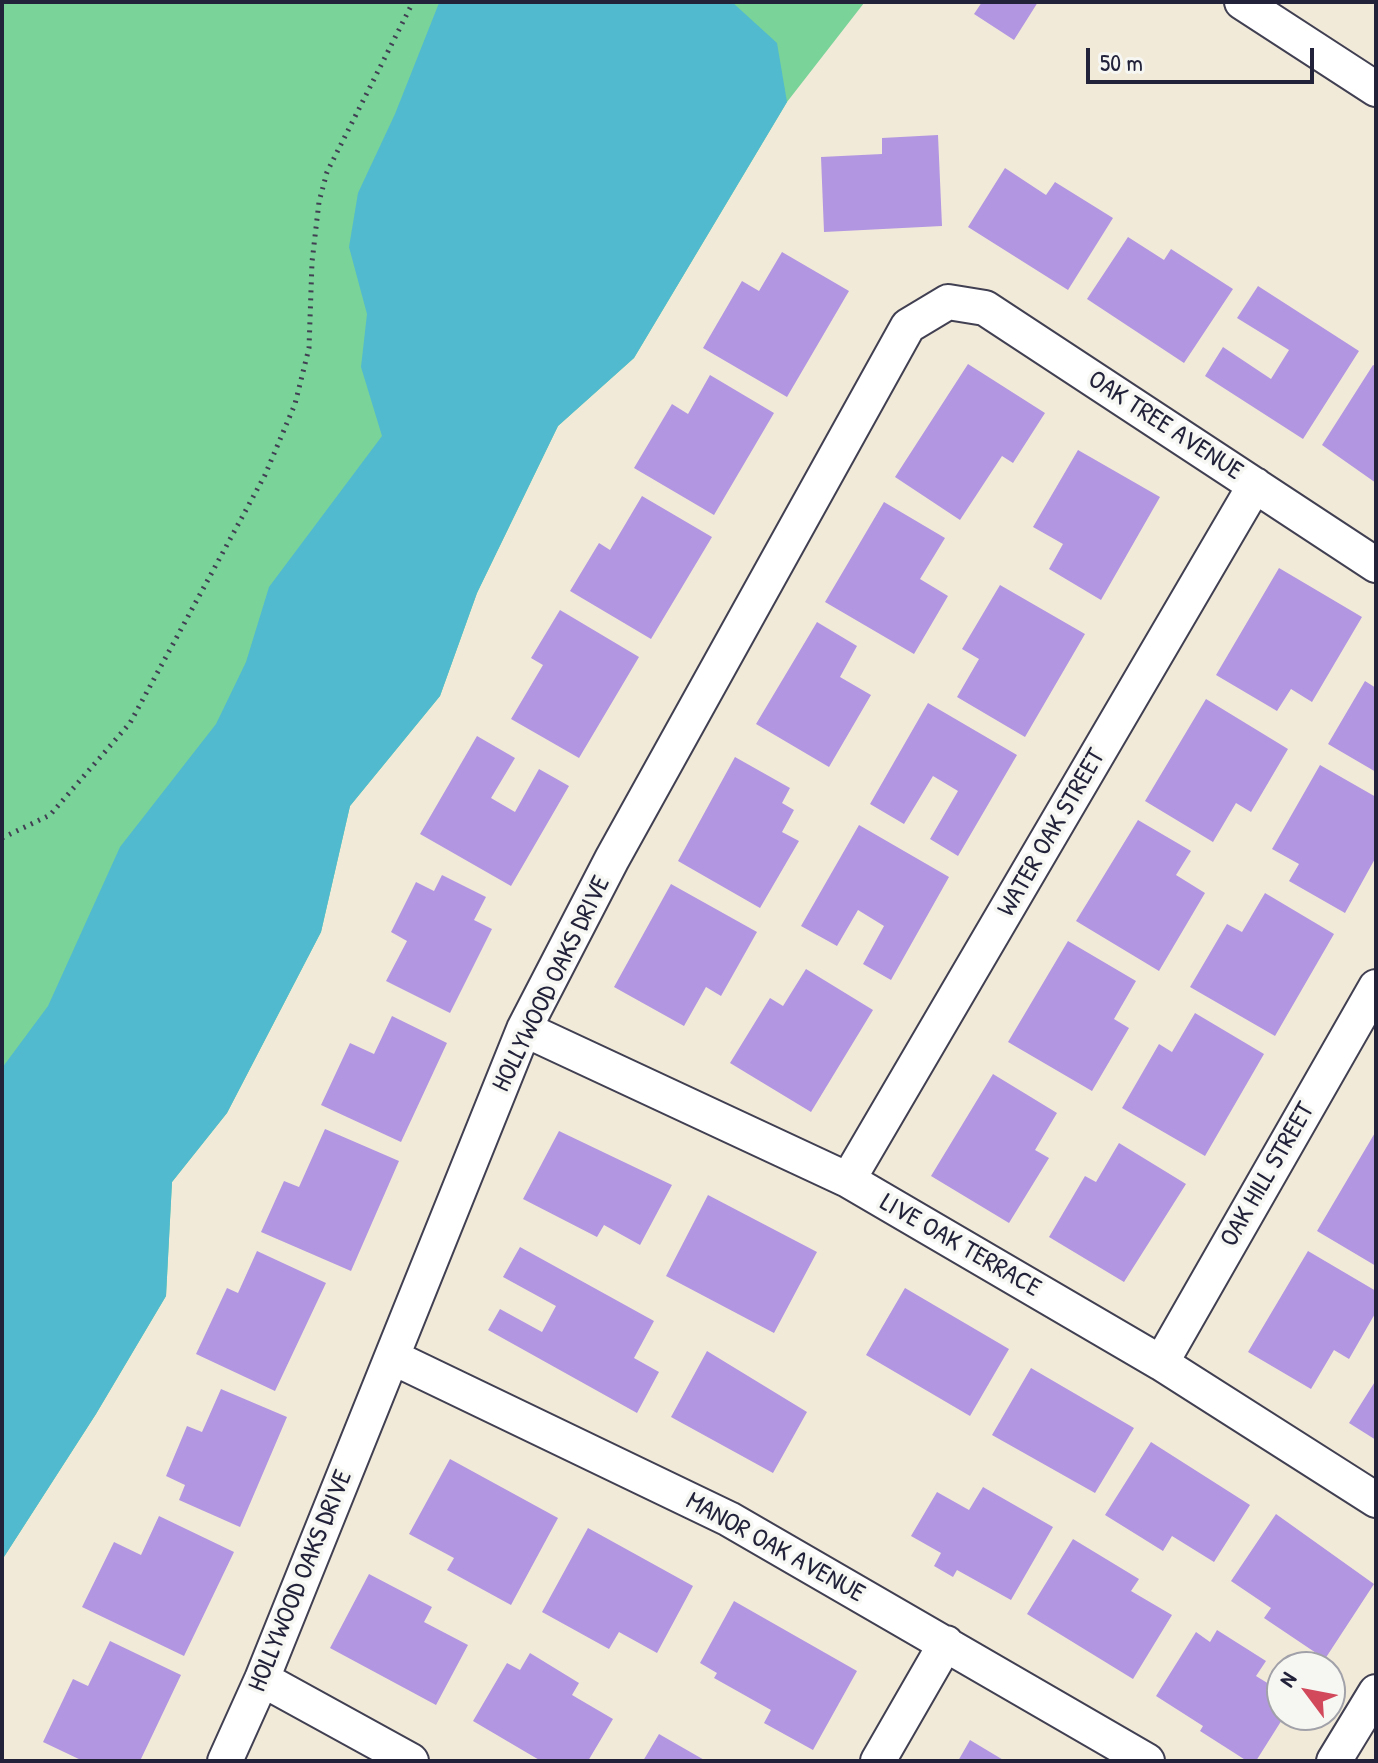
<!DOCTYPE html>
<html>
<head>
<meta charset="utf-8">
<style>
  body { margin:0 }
  #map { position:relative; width:1378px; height:1763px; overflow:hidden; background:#f2ead8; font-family:"Patrick Hand",sans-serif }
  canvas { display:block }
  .frame { position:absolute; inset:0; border:4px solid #22223b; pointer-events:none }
  .north { position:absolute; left:1266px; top:1651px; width:80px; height:80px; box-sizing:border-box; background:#f6f6f2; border:2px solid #a1a1a9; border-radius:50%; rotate:302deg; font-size:22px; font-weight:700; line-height:32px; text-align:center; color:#22223b }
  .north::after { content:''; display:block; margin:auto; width:28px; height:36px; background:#d1495b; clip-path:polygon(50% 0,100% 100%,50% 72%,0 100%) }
  .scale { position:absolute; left:1086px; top:48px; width:228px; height:36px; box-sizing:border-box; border:4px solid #22223b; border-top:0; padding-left:10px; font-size:24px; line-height:28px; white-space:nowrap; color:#22223b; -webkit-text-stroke:6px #f6f6f2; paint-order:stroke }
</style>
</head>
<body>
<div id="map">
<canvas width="1378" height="1763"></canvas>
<div class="frame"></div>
<div class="north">N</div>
<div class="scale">50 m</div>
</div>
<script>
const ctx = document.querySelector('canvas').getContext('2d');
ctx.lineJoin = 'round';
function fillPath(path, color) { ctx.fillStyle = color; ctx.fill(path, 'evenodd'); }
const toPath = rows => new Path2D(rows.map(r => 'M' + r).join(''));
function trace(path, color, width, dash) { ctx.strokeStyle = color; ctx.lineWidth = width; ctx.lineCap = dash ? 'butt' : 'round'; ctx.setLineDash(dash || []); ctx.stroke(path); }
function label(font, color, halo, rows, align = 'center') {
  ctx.font = font + ' "Patrick Hand",sans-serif'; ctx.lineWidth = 7; ctx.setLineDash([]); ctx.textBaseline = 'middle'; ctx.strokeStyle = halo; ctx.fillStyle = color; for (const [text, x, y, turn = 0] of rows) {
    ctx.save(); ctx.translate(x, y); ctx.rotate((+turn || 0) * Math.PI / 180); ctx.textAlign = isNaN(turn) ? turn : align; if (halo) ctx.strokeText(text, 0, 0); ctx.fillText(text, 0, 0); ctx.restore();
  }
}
const green = toPath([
  [2,2,864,3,787,102,634,358,558,426,477,593,440,696,350,806,321,932,227,1113,172,1182,166,1296,96,1414,2,1560]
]);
const water = toPath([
  [732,2,777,43,787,102,634,358,558,426,477,593,440,696,350,806,321,932,227,1113,172,1182,166,1296,96,1414,2,1560,2,1068,48,1006,120,847,216,724,246,662,269,587,382,436,361,367,367,314,349,247,358,193,395,114,439,3]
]);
const building = toPath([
  [982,2,1038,2,1014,40,974,14],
  [938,135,942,226,824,232,821,157,882,154,882,138],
  [1005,168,1046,195,1055,182,1113,218,1068,290,968,227],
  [1128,237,1164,260,1171,249,1233,289,1184,363,1087,299],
  [782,252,849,291,787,397,703,348,742,281,759,291],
  [1258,286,1359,351,1303,439,1205,376,1223,347,1271,379,1289,350,1237,318],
  [968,364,1045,413,1013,463,1002,456,960,520,895,477],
  [1373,365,1376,366,1376,483,1322,445],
  [710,375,774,413,714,515,634,468,672,404,688,414],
  [1078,450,1160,497,1101,600,1049,569,1063,544,1033,527],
  [642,496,712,537,651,639,570,591,599,543,610,550],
  [884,502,945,538,920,579,948,596,914,654,825,602],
  [1279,568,1362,617,1312,702,1291,689,1277,711,1216,675],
  [1000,585,1085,634,1025,737,957,697,979,659,962,649],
  [560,610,639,657,579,758,511,719,543,665,531,658],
  [817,622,857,646,840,677,871,695,829,767,756,724],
  [1365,681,1376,688,1376,772,1328,744],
  [1206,699,1288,749,1251,812,1236,803,1213,842,1145,801],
  [928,703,1017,755,958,856,930,839,958,791,933,776,904,824,870,804],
  [477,736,515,758,491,798,515,812,539,769,569,786,511,886,420,834],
  [735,757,790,788,782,803,794,810,782,832,799,841,760,908,678,861],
  [1320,765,1376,797,1376,857,1345,913,1289,881,1299,864,1272,849],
  [1138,820,1191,851,1176,875,1205,893,1159,971,1076,921],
  [859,825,949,877,891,980,863,964,884,926,858,910,837,946,801,926],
  [442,875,486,897,474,920,492,929,450,1013,386,981,407,941,391,932,416,882,434,891],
  [671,884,757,932,721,996,706,987,684,1026,614,987],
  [1265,893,1334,934,1275,1036,1190,987,1227,924,1242,932],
  [1068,941,1136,981,1114,1019,1129,1028,1092,1091,1008,1042],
  [806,969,873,1010,811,1112,730,1063,770,998,783,1006],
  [1195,1013,1264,1054,1205,1156,1122,1108,1159,1044,1172,1052],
  [392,1016,447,1043,401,1142,321,1105,350,1043,374,1054],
  [993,1074,1057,1113,1035,1150,1049,1158,1009,1223,931,1176],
  [325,1129,399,1161,351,1271,261,1232,284,1181,299,1187],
  [559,1131,672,1185,640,1245,604,1225,597,1237,523,1199],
  [1376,1131,1376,1266,1317,1231],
  [1119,1143,1186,1184,1124,1282,1049,1237,1085,1176,1096,1182],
  [708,1195,817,1252,774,1333,666,1276],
  [520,1247,654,1321,634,1358,659,1372,637,1413,488,1330,500,1309,542,1332,556,1306,503,1277],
  [257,1251,326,1283,275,1391,196,1354,227,1288,238,1293],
  [1308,1251,1376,1291,1376,1312,1349,1359,1334,1350,1311,1389,1248,1352],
  [905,1288,1009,1349,970,1416,866,1355],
  [707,1351,807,1412,773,1473,671,1417],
  [1031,1368,1134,1428,1095,1493,992,1435],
  [1376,1380,1376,1440,1349,1423],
  [221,1389,287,1417,240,1527,179,1500,185,1485,166,1476,187,1426,202,1432],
  [1151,1442,1250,1505,1214,1562,1172,1536,1163,1551,1105,1515],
  [450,1459,558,1518,511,1605,447,1570,454,1558,409,1534],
  [983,1487,1053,1527,1011,1600,957,1570,953,1577,934,1566,941,1553,911,1536,937,1492,969,1510],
  [1276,1514,1374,1584,1325,1659,1264,1618,1271,1608,1231,1581],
  [159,1516,234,1552,184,1656,82,1607,114,1542,141,1555],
  [588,1528,693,1586,657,1653,619,1632,609,1649,542,1612],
  [1073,1539,1139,1579,1131,1591,1172,1615,1133,1679,1027,1614],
  [369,1574,432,1607,424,1622,468,1645,436,1705,330,1648],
  [734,1601,857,1671,813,1750,764,1723,771,1710,714,1678,717,1673,700,1663],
  [1217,1630,1266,1661,1256,1676,1282,1692,1285,1715,1256,1761,1247,1761,1200,1731,1203,1726,1156,1696,1196,1632,1210,1642],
  [110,1641,181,1675,140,1761,83,1761,43,1742,73,1679,88,1686],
  [530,1653,579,1683,572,1695,613,1719,588,1761,541,1761,473,1721,507,1663,520,1670],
  [659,1734,706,1761,643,1761],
  [970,1740,1005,1761,958,1761]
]);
const path = toPath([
  [2,838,50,815,130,723,265,475,295,404,309,348,312,262,319,202,327,172,413,2]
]);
const street = toPath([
  [1242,2,1376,89],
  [524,1029,848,1180,1161,1363,1376,1500],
  [848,1180,1255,485],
  [392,1357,729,1519,1147,1761],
  [1161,1363,1376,987],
  [262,1679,411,1761],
  [225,1761,262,1679,524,1029,612,859,908,326,948,302,985,308,1376,565],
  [878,1761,946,1643],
  [1334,1761,1376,1692]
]);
const streetNames = [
  ["OAK TREE AVENUE",1165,426,33],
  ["WATER OAK STREET",1052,833,-60],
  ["HOLLYWOOD OAKS DRIVE",552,984,-64],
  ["OAK HILL STREET",1268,1175,-60],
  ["LIVE OAK TERRACE",960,1246,30],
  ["MANOR OAK AVENUE",775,1548,29],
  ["HOLLYWOOD OAKS DRIVE",301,1581,-68]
];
fillPath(green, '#7ad399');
fillPath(water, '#51bacf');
fillPath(building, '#b296e1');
trace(street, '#414053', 38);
trace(path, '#414053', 5, [2, 6]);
trace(street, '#fff', 34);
label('26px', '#22223b', '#f6f6f2', streetNames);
</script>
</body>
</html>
